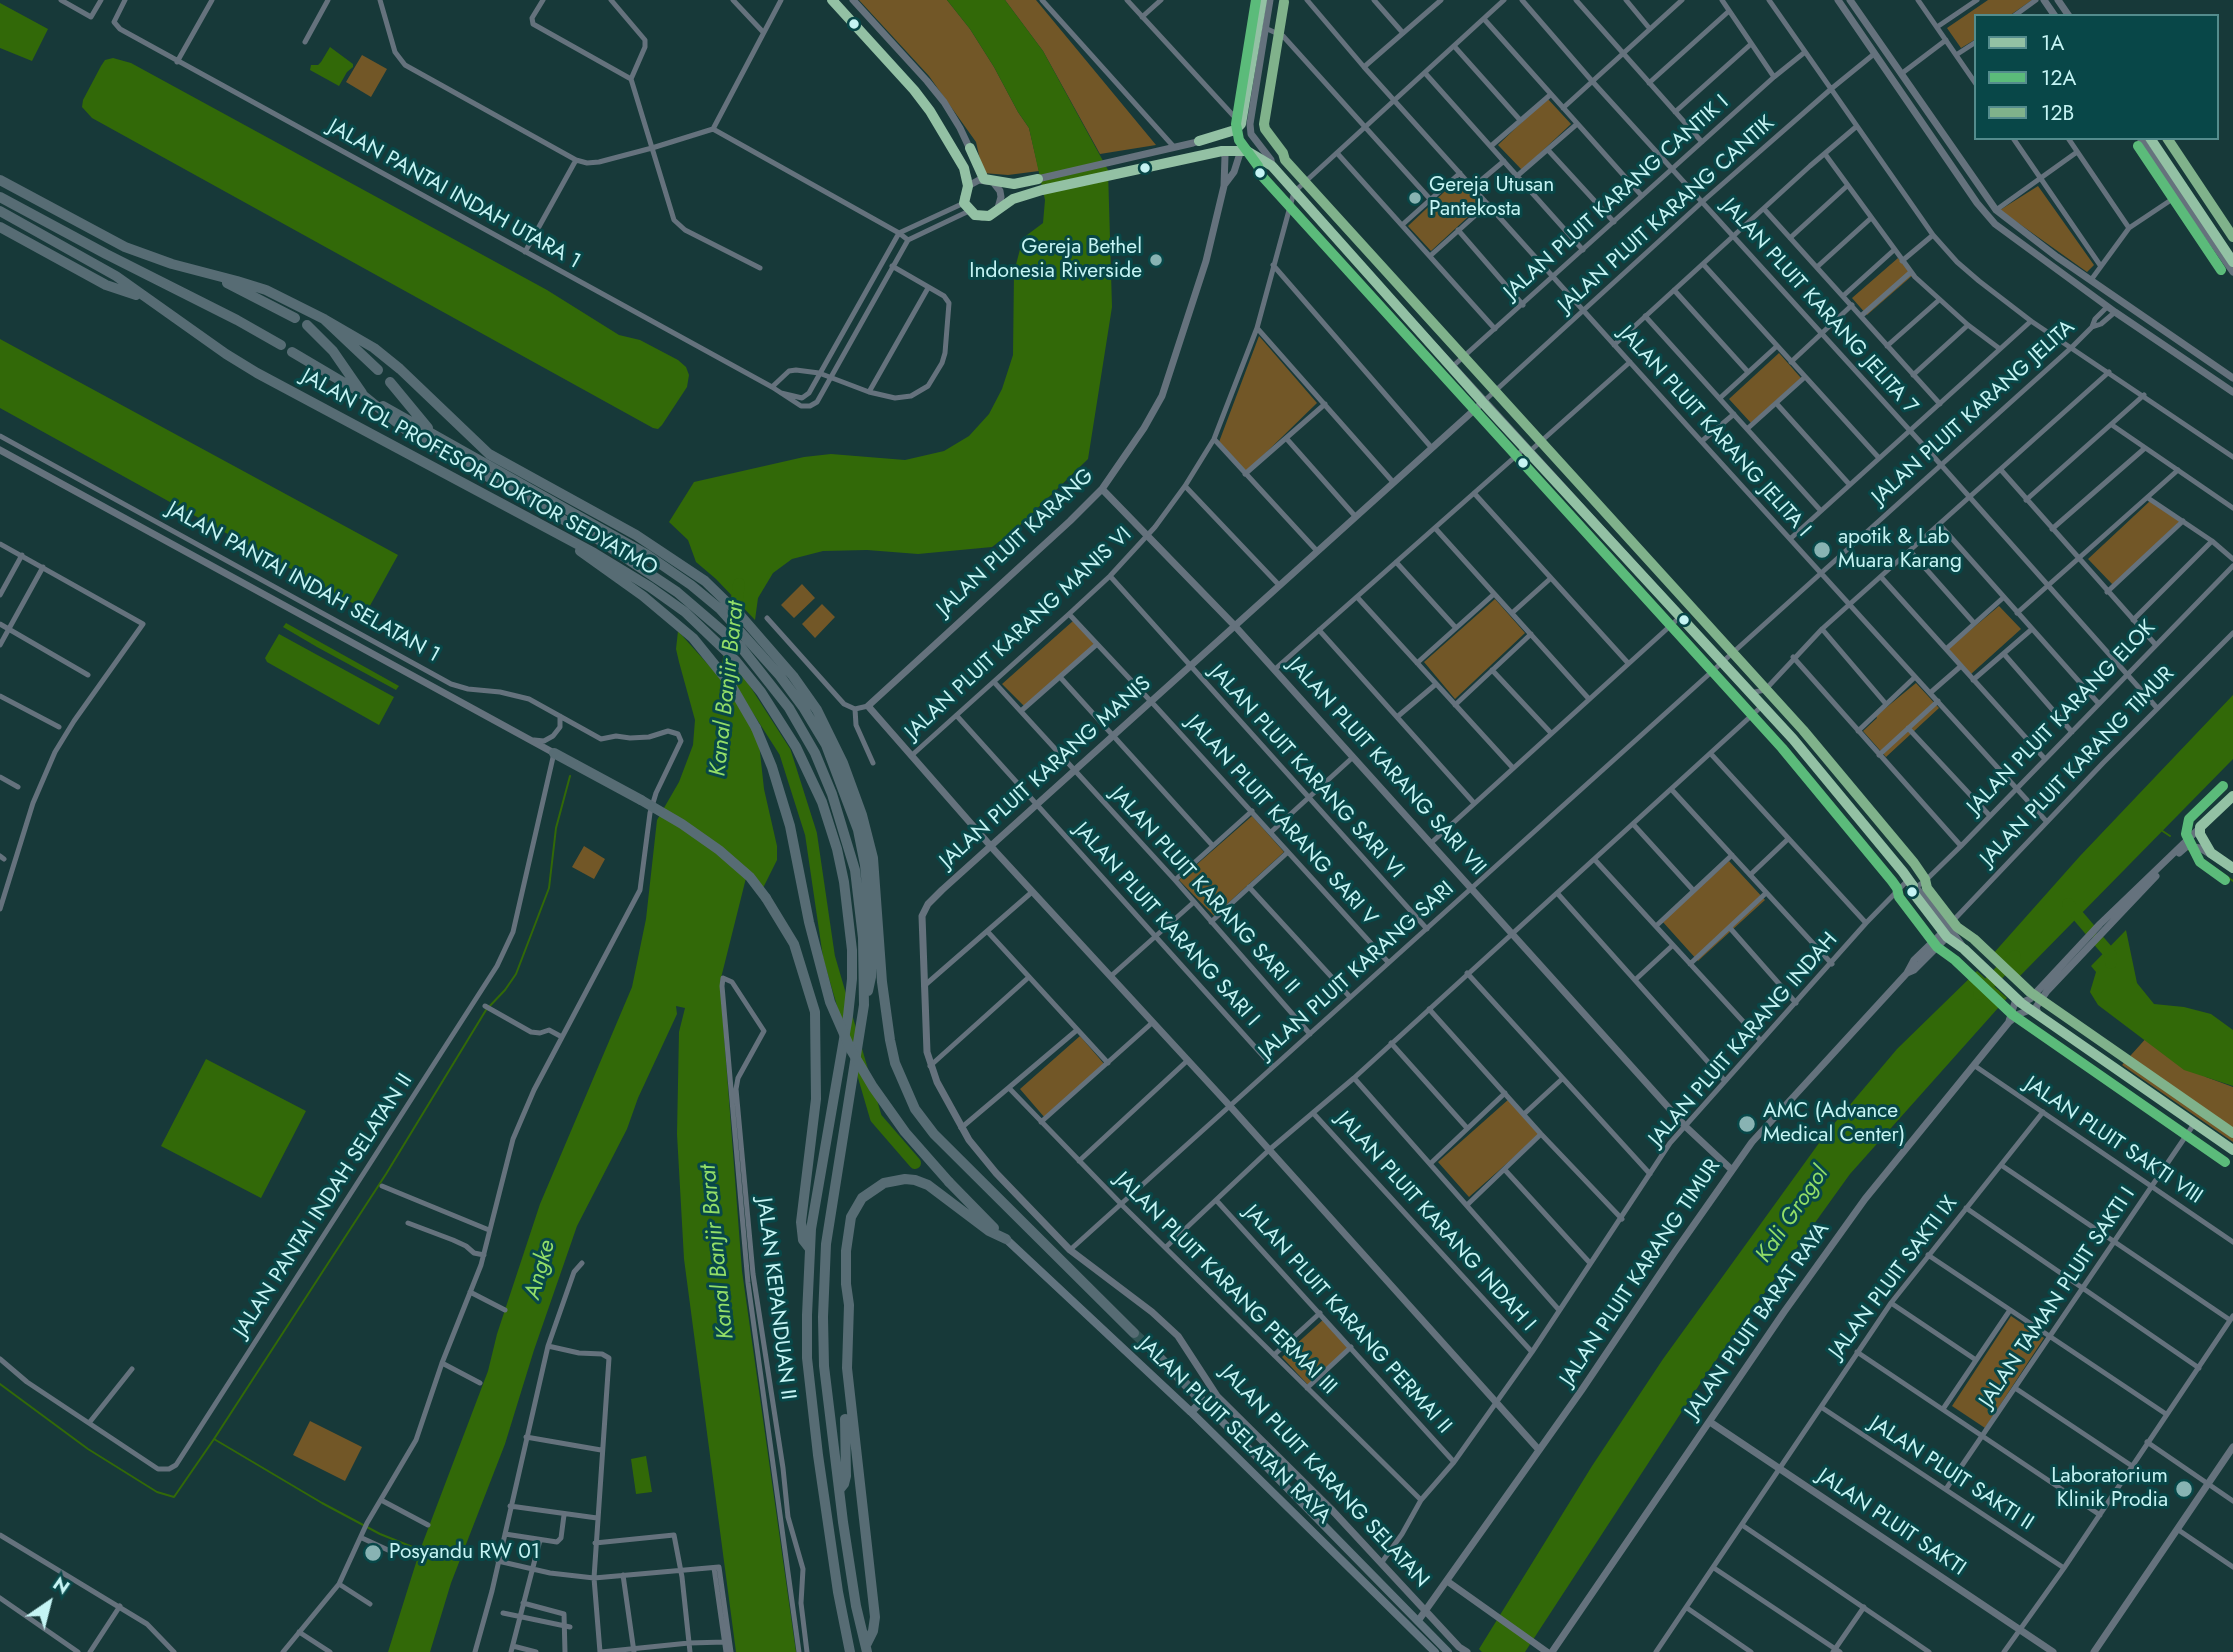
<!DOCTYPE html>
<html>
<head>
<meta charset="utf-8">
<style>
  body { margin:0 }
  #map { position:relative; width:2233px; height:1652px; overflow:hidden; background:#173939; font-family:Jost,sans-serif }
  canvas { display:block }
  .legend { position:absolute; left:1974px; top:14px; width:245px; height:126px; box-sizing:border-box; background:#084748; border:2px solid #548c8d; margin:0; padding:9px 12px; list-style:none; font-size:21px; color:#c5f4f4 }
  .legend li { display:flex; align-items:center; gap:14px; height:35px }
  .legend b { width:35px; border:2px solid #548c8d }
  .north { position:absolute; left:14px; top:1568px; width:70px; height:70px; -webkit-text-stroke:5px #084748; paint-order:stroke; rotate:35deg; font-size:19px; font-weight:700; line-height:28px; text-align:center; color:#c5f4f4 }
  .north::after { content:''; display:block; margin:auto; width:24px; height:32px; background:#c5f4f4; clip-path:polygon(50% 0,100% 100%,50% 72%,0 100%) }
</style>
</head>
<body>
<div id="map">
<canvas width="2233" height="1652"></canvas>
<ul class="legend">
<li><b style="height:9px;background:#93c1a4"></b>1A</li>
<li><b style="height:9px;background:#5bbb7a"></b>12A</li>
<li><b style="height:9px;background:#80b28b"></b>12B</li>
</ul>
<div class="north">N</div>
</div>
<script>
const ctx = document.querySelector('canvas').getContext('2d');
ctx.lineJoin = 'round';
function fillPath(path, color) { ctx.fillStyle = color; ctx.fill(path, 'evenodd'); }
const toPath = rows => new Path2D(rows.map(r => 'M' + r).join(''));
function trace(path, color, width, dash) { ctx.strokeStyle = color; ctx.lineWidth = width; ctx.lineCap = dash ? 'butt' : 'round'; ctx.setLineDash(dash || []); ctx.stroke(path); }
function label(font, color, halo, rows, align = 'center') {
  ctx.font = font + ' Jost,sans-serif'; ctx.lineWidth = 6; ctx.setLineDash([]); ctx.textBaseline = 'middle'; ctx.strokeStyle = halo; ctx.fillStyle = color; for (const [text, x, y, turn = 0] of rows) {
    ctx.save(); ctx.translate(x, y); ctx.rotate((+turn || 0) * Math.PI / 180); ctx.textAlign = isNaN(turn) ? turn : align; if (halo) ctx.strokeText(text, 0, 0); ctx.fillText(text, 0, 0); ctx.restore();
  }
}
const green = toPath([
  [859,0,947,0,970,29,994,67,1018,112,1029,128,1039,171,1008,175,983,173,976,142,929,76],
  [1005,0,1036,0,1156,145,1100,154,1043,51],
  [1988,0,2032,0,2009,16,1976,16,1976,39,1961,48,1947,28],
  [362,55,387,69,371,97,346,82],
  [1547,98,1571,124,1522,170,1498,145],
  [1459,178,1483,203,1431,251,1408,226],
  [2038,186,2094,265,2087,272,2000,210],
  [1898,258,1913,275,1867,315,1852,298],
  [1259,336,1317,403,1246,472,1219,442],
  [1779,353,1801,378,1751,423,1729,399],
  [2150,501,2180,521,2113,585,2088,559],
  [802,584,815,598,794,618,781,605],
  [1495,599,1525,633,1455,699,1424,662],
  [822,604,835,617,815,638,802,624],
  [1999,606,2021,629,1971,674,1948,649],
  [1073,621,1096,644,1026,708,1002,684],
  [1916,683,1939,708,1886,757,1863,731,1877,718,1876,716],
  [1252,816,1284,852,1214,916,1179,880],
  [584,846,605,859,594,879,572,867],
  [1729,861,1765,900,1698,961,1662,921],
  [2149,1035,2206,1077,2233,1087,2233,1142,2122,1065],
  [1080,1036,1105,1065,1045,1118,1020,1089],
  [1509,1099,1540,1134,1469,1197,1438,1162],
  [2011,1316,2044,1338,1985,1428,1952,1406],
  [1325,1318,1352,1348,1310,1387,1282,1357],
  [310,1421,362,1447,345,1481,293,1455]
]);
const water = toPath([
  [947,0,1005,0,1043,51,1108,170,1112,307,1088,459,1014,531,992,547,918,554,867,550,823,551,792,559,773,573,758,598,755,620,716,579,696,562,688,540,669,522,694,482,804,457,831,454,905,460,944,451,969,436,989,414,1002,389,1013,355,1014,272,1023,238,1043,223,1045,200,1029,128,1018,112,994,67,970,29],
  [0,3,48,29,32,61,0,48],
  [330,47,353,64,353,67,347,72,339,86,310,70,311,65,318,65,321,62],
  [113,58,131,63,547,290,619,335,640,340,678,360,686,367,689,375,687,387,662,425,658,429,653,428,92,118,82,107,83,100,101,66,105,60],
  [0,339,398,555,367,611,0,408],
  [286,623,399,686,396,690,317,647,283,627],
  [678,631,730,689,759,743,764,789,777,846,777,860,763,888,748,870,720,982,742,1271,796,1652,736,1652,684,1259,677,1134,679,1032,685,1008,676,1006,677,1014,638,1098,627,1129,577,1226,534,1350,505,1444,451,1583,430,1652,388,1652,420,1550,488,1371,497,1334,540,1204,632,987,646,919,657,820,679,782,693,745,695,720,679,662,676,649],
  [279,634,394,697,379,725,267,662,265,658],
  [2233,695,2233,759,2019,977,2003,968,1992,955,2080,856],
  [2126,930,2137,983,2154,1004,2184,1007,2211,1014,2233,1030,2233,1086,2184,1070,2098,1005,2090,992,2096,972,2091,966],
  [1977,971,2007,998,1850,1174,1709,1370,1525,1652,1482,1652,1479,1649,1592,1466,1663,1359,1827,1132,1897,1049],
  [206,1059,306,1111,261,1198,161,1146],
  [646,1456,652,1492,636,1494,631,1459]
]);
const stream = toPath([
  [2161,830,2170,836],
  [2189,850,2233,881],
  [0,1384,88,1449,157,1492,174,1497,214,1439,322,1503,380,1534,420,1550],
  [214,1439,386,1174,486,1010,505,990,516,974,549,888,556,828,570,776]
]);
const river = toPath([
  [728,663,785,752,811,834,829,957,876,1118,915,1163],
  [725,687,739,584],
  [2068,904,2091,931],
  [2098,940,2111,955,2111,963],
  [1979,994,2015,956]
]);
const motorwayTunnel = toPath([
  [1134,1333,1154,1352]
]);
const minor = toPath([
  [61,0,91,17,101,0],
  [125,0,114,22,120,29,772,387,801,406,810,406,817,402,908,240,969,211],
  [380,0,395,52,405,65,576,160,587,163,599,162,652,148,713,129,899,233,908,240],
  [543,0,532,18,533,24,631,79],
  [611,0,645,40,645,47,631,79,674,220,685,230,760,268],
  [733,0,763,32],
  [1042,0,1174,147],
  [1127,0,1241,124],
  [1307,0,1364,67,1691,430,2047,822],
  [1374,0,1403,33],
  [1522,0,1592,81,1934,457,2157,708],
  [1576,0,1702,142],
  [1626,0,1650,29],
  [1722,0,1774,77],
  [1769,0,1933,235,1957,262,1979,281,2031,321,2233,457],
  [1918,0,1976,84],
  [2014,16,2036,0],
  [1142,17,1161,0],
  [1484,19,1642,196],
  [1937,27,1977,0],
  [1265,28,1283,36,1430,199],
  [305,42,328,0],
  [1454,46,1520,120],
  [1956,55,1976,42],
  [177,62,212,0],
  [1364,67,1441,0],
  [1425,73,1583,250],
  [1901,74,1946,40],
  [1649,83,1729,11],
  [1563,108,1682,0],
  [1675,112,1751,44],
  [713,129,781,0],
  [2013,138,2100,265],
  [2068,138,2129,228],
  [1491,146,1550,95],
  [1548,150,1614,222],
  [1337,153,1495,329],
  [1825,154,1915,277,1968,325,2000,349],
  [1517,176,1577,124],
  [1473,187,1504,161],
  [1764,209,1940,404],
  [1996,210,2077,152],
  [1402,225,1460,173],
  [1458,230,1523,305],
  [1790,238,1847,186],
  [525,252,576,160],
  [1430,256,1488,204],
  [1902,261,1933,235],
  [1703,264,1879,458],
  [1273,265,1431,447],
  [1817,267,1870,219],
  [2091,280,2129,228,2180,194],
  [1674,290,1748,372],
  [1843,296,1894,250],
  [1645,316,1821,511],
  [1861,316,1911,272],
  [2092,327,2101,324,2115,312],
  [1257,328,1393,482],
  [1614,345,1810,166,1857,126],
  [1887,346,1939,300],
  [1791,362,1852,305],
  [1452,367,1774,77,1805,52],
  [1913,375,1968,325],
  [772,387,789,371,796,370,819,373,869,392,895,398,911,396,928,386,942,363,945,353,949,303,944,296,892,266],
  [869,392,928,288],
  [781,393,802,398,809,393,899,233,964,203],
  [1720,398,1777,346],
  [1483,402,1702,202,1831,89,1874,54],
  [1776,403,1849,484],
  [2112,425,2233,508],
  [1747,429,1805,377],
  [0,436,451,684,468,689,500,692,529,699,601,739,616,736,630,738,649,737,668,731,678,734,681,741,656,793,650,813,640,890,534,1090,513,1139,481,1265,442,1363,416,1440,367,1523,339,1584,283,1652],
  [1286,438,1355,516],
  [1214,439,1317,551],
  [1702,441,1734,414],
  [1529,452,1630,362],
  [2001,470,2155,644],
  [1245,474,1325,404],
  [1185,486,1279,585],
  [1474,493,1628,663],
  [2148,498,2212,541,2233,559],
  [2026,500,2144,395],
  [1940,525,2099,704],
  [1435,528,1589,699],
  [2052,529,2145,448],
  [1790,539,2031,321],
  [0,544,143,624,74,721,55,752,33,803,0,909],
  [1910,551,1974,623],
  [1396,562,1456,628],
  [1110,576,1427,929],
  [1881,577,2045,759],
  [2107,592,2183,521],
  [0,595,22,555],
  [1357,597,1513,768],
  [1512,613,1551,578],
  [2017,613,2178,470],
  [1069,614,1158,709,1388,962],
  [767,618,844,704,855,709,868,706],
  [2133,620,2212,541],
  [0,624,88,675],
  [1822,629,1886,704],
  [1319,630,1474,803],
  [0,645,43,567],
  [1946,649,2004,597],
  [2004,654,2072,732],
  [1793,657,1961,846],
  [1417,663,1494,594],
  [1274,670,1525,448],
  [1492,670,1551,733],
  [1060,677,1213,846],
  [1973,680,2032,629],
  [994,682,1175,880,1310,1034],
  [1750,693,1765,690,1822,629,2109,372],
  [1930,693,1961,666],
  [0,696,59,727],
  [1455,705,1531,634],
  [855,709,856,725,873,763],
  [1021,711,1096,645],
  [957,716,1273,1067],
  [1397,717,1436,684],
  [1908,728,1990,816],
  [1858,731,1915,677],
  [534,740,544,741,553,736,560,727,560,716],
  [1711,754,1866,923],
  [1879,755,1938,701],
  [911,756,1069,614,1110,576,1155,527,1185,486,1214,439,1257,328,1294,192,1504,0],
  [0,777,18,787],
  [1672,790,1832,964],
  [1633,824,1693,890],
  [1271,832,1352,758],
  [1431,843,1680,617],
  [0,856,4,859],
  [1595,860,1761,1041],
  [1750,875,1788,839],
  [1175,880,1252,811],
  [1249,887,1350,997],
  [1913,889,1925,881,1961,846,2233,566],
  [1558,894,1725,1081],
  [1211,922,1288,852],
  [1656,926,1732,855],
  [1948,926,2103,763,2233,633],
  [1730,928,1796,1003],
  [987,931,1108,1063],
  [1690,964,1766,893],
  [1467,973,1650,1174],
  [1111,976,1194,902],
  [1635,980,1673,945],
  [924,986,1032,892],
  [485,1006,531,1032,540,1033,549,1030,562,1037],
  [1429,1009,1541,1134,1622,1219],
  [1391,1043,1467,1128],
  [930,1066,1029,977],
  [1975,1066,2233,1242],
  [1354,1078,1559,1310],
  [1009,1088,1124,1207,1421,1500],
  [1314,1114,1532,1352],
  [1524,1114,1562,1079],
  [1041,1122,1153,1022],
  [961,1128,1077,1030],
  [1079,1161,1188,1060],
  [1430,1164,1505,1093],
  [2001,1165,2230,1320],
  [1505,1170,1589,1262],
  [382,1186,489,1230],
  [1216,1200,1454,1462],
  [1467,1205,1541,1134],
  [1966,1208,2199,1368],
  [408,1223,453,1240,466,1246,474,1253,484,1255],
  [1166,1247,1269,1150,1354,1078,1762,706],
  [1070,1250,2072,347,2092,327,2095,319,2107,307],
  [1928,1255,2166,1414],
  [470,1292,505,1310],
  [1891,1303,1976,1360],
  [548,1346,579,1353,602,1354,609,1358,594,1578,600,1652],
  [1857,1352,2100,1515],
  [1274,1355,1320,1313],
  [0,1359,27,1382,158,1469,169,1469,176,1465,497,966,513,932,554,753],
  [442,1363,480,1383],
  [1307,1388,1351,1347],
  [2015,1388,2132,1466],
  [1821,1407,2064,1568],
  [1943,1409,2010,1310],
  [89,1423,132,1369],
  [526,1437,601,1450],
  [2147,1442,2233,1501],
  [1946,1489,2194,1124],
  [381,1500,428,1525],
  [510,1506,597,1518],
  [1742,1525,1929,1652],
  [2177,1529,2233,1567],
  [505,1534,557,1542,561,1538,564,1515],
  [0,1535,147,1624,174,1652],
  [362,1538,388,1550],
  [595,1543,674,1535,682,1577,690,1652],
  [498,1561,550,1573,594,1578,719,1567,731,1652],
  [1382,1562,1402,1534,1421,1500,1454,1462,1532,1352,1670,1143,1866,923,1908,880],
  [714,1568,726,1652],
  [1714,1568,1840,1652],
  [623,1575,634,1652],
  [339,1584,370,1604],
  [0,1598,78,1652],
  [523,1603,564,1614,565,1652],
  [1687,1608,1751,1652],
  [503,1613,570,1627],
  [299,1632,330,1652],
  [513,1646,536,1652],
  [90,1652,120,1606],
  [475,1652,492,1591,548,1346,574,1272,582,1263],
  [511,1652,540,1540],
  [601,1652,689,1643,725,1642],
  [799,1652,748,1283,722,986,723,978,732,982,764,1031,738,1078,736,1089,753,1274,783,1468,788,1517,803,1569,801,1603,807,1652],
  [1656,1652,1891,1303,2043,1112],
  [1833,1652,1864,1607],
  [2004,1652,2064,1568,2233,1316]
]);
const tertiary = toPath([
  [832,0,914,90,930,111,957,154,968,178,968,186],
  [853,0,927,81,944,102,960,128,984,179],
  [1270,0,1250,124,1251,134,1271,160,1272,166,1294,192,1793,739,1948,926,1969,955,2021,1003,2233,1150],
  [1838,0,1977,203,1995,224,2115,312,2233,392],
  [1850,0,1996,210,2057,257,2233,378],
  [2044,0,2055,16],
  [2058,0,2069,16],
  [2140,138,2233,272],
  [2150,138,2233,262],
  [1222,151,1225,156,1224,186,1206,261,1162,396,1144,428,1102,489,1070,521,868,706,995,851,1229,1105,1539,1450],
  [993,182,1014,184,1033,180,1193,143,1237,129,1242,121,1262,0],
  [1225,184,1234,172,1241,150],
  [998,208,1001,197,1000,191,993,182,979,180,968,186,964,197,964,203,969,211,982,217,993,214,1013,199,1042,190,1222,151,1247,151,1272,166],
  [0,450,554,753],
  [1102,489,1234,625,1686,1127,1732,1170],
  [2200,827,2200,834,2209,850],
  [2179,853,2187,846,2200,848,2233,868],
  [1913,886,1911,890,1947,937,1963,949],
  [1907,973,1914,960,1943,932],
  [2021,1003,2030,999,2100,924,2233,796],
  [2038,1014,2036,1007,2047,991,2156,876],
  [2009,1021,2016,999],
  [1710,1422,2053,1652],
  [1447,1581,1547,1652],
  [1418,1621,1581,1391,1674,1253,1752,1142,1907,973,1914,970,1947,937],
  [1467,1652,1459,1647,1331,1509,1217,1396,1178,1336,1152,1312,1070,1250,996,1173,969,1140,937,1082,927,1052,922,916,928,904,942,890,1483,402],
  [1552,1652,1784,1312,1865,1199,2009,1022,2019,1014,2030,1010],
  [2094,1652,2233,1447]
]);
const secondary = toPath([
  [1006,1239,1191,1412,1435,1652],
  [1191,1412,1202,1401,1448,1652]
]);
const motorway = toPath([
  [0,180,125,247,172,264,237,281,266,290,324,319,378,370],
  [0,197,106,254,237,320,281,345],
  [0,211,116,276,226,354,257,373,594,553,650,587,685,612,735,660,761,692,796,747,822,802,837,849,844,882,852,950,852,979,848,1016,811,1229,807,1315,807,1358,818,1455,838,1592,850,1652],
  [0,227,106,285,136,295],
  [227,283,295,318],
  [324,319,374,348,400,369,489,454,636,535,705,581,740,615,793,676,817,710,843,763,862,815,873,858,882,982,890,1040,895,1063,915,1109,934,1134,1134,1333],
  [307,325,333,351,362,393],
  [292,352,358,391,407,431,599,540,677,592,740,646,789,708,815,753,832,794,855,870,863,938,864,1005,826,1244,823,1317,824,1366,843,1522,856,1606,867,1652],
  [390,382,428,428],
  [383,406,646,554,691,585,720,609,780,676,803,707,826,745,858,830,865,865,871,933,871,977,868,991],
  [580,551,643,596,693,638,731,685,756,728],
  [554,753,641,800],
  [766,898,794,944,815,1012,816,1099,801,1222,803,1240,810,1249],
  [949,1182,994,1228],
  [1154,1352,1202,1401],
  [840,1489,844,1484,846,1476,845,1419],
  [866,1645,873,1631,875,1617,847,1368,849,1305,846,1284,846,1251,851,1217,862,1198,884,1183,905,1179,915,1180,928,1185,989,1231,1006,1239]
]);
const motorwayBridge = toPath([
  [756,728,772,767,790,826,809,922,830,1002,851,1050,873,1087,905,1132,949,1182],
  [641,800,682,824,719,850,750,877,766,898]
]);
const bus1 = toPath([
  [832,0,914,90,930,111,964,168,968,186,964,203,975,215,989,216,1013,199,1042,190,1222,151,1247,151,1272,166,1486,406,1793,739,1903,872,1913,886,1911,890,1947,937,1964,949,2021,1003,2233,1150],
  [2150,138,2233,262],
  [1199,141,1235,130,1241,124,1262,0],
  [970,148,984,179,1014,184,1038,179],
  [2233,796,2200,827,2200,834,2211,853,2233,868]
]);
const bus2 = toPath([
  [1256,0,1236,124,1239,140,1258,166,1261,175,1782,748,1892,881,1897,888,1899,897,1937,947,1955,960,2013,1015,2225,1162],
  [2138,146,2221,270],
  [2223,786,2189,819,2186,834,2200,862,2225,880]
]);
const bus3 = toPath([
  [1284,2,1264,124,1265,129,1283,153,1285,160,1803,730,1914,863,1925,879,1927,888,1957,927,1974,939,2030,992,2233,1133],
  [2167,138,2233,237]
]);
const markers = [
  [854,24,6,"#c5f4f4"],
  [1145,168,6,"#c5f4f4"],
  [1260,173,6,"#c5f4f4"],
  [1415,198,7,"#88b3b3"],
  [1156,260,7,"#88b3b3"],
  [1523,463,6,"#c5f4f4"],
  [1822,550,9,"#88b3b3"],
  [1684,620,6,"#c5f4f4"],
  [1912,892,6,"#c5f4f4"],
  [1747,1124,9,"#88b3b3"],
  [2184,1489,9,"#88b3b3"],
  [373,1553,9,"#88b3b3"]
];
const poiNames = [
  ["Gereja Utusan",1429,186],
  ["Pantekosta",1429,210],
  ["Gereja Bethel",1142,248,"right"],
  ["Indonesia Riverside",1142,272,"right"],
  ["apotik & Lab",1838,538],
  ["Muara Karang",1838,562],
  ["AMC (Advance",1763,1112],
  ["Medical Center)",1763,1136],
  ["Laboratorium",2168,1477,"right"],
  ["Klinik Prodia",2168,1501,"right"],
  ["Posyandu RW 01",389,1553]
];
const streetNames = [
  ["JALAN PANTAI INDAH UTARA 1",454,195,29],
  ["JALAN PLUIT KARANG CANTIK I",1617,198,-42],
  ["JALAN PLUIT KARANG CANTIK",1667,215,-42],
  ["JALAN PLUIT KARANG JELITA 7",1819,307,48],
  ["JALAN PLUIT KARANG JELITA",1974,413,-42],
  ["JALAN PLUIT KARANG JELITA I",1714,432,48],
  ["JALAN TOL PROFESOR DOKTOR SEDYATMO",479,473,29],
  ["JALAN PLUIT KARANG",1016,543,-43],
  ["JALAN PANTAI INDAH SELATAN 1",303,583,29],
  ["JALAN PLUIT KARANG MANIS VI",1019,634,-43],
  ["JALAN PLUIT KARANG ELOK",2062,718,-46],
  ["JALAN PLUIT KARANG SARI VII",1386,767,48],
  ["JALAN PLUIT KARANG TIMUR",2078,767,-46],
  ["JALAN PLUIT KARANG SARI VI",1306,772,48],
  ["JALAN PLUIT KARANG MANIS",1046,773,-42],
  ["JALAN PLUIT KARANG SARI V",1281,821,48],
  ["JALAN PLUIT KARANG SARI II",1204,891,48],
  ["JALAN PLUIT KARANG SARI I",1166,925,48],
  ["JALAN PLUIT KARANG SARI",1357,971,-42],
  ["JALAN PLUIT KARANG INDAH",1744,1040,-49],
  ["JALAN PLUIT SAKTI VIII",2113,1141,34],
  ["JALAN PANTAI INDAH SELATAN II",324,1206,-57],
  ["JALAN PLUIT KARANG INDAH I",1435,1222,48],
  ["JALAN PLUIT KARANG TIMUR",1641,1273,-56],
  ["JALAN PLUIT SAKTI IX",1894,1278,-53],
  ["JALAN PLUIT KARANG PERMAI III",1225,1284,45],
  ["JALAN TAMAN PLUIT SAKTI I",2058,1298,-56],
  ["JALAN KEPANDUAN II",775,1299,83],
  ["JALAN PLUIT KARANG PERMAI II",1347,1320,48],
  ["JALAN PLUIT BARAT RAYA",1758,1321,-55],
  ["JALAN PLUIT SELATAN RAYA",1234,1431,44],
  ["JALAN PLUIT SAKTI II",1951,1474,33],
  ["JALAN PLUIT KARANG SELATAN",1324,1477,47],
  ["JALAN PLUIT SAKTI",1891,1523,34]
];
const waterNames = [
  ["Kanal Banjir Barat",728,689,-84],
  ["Kali Grogol",1793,1215,-56],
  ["Kanal Banjir Barat",718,1252,-96],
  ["Angke",541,1270,-75]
];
fillPath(green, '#725727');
fillPath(water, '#326908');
trace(stream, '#326908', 2);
trace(river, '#326908', 12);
trace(motorwayTunnel, '#315555', 10, [10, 5]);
trace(minor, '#65727d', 5);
trace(tertiary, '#65727d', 7);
trace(secondary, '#62747f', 8);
trace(motorway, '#576c74', 10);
trace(motorwayBridge, '#576c74', 10);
trace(bus1, '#93c1a4', 10);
trace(bus2, '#5bbb7a', 10);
trace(bus3, '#80b28b', 10);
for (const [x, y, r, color] of markers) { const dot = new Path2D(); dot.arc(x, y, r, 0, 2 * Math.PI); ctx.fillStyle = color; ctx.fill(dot); trace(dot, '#084748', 2.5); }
label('21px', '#c5f4f4', '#084748', poiNames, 'left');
label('21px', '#c5f4f4', '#084748', streetNames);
label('italic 23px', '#92de68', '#084748', waterNames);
</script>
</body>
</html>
